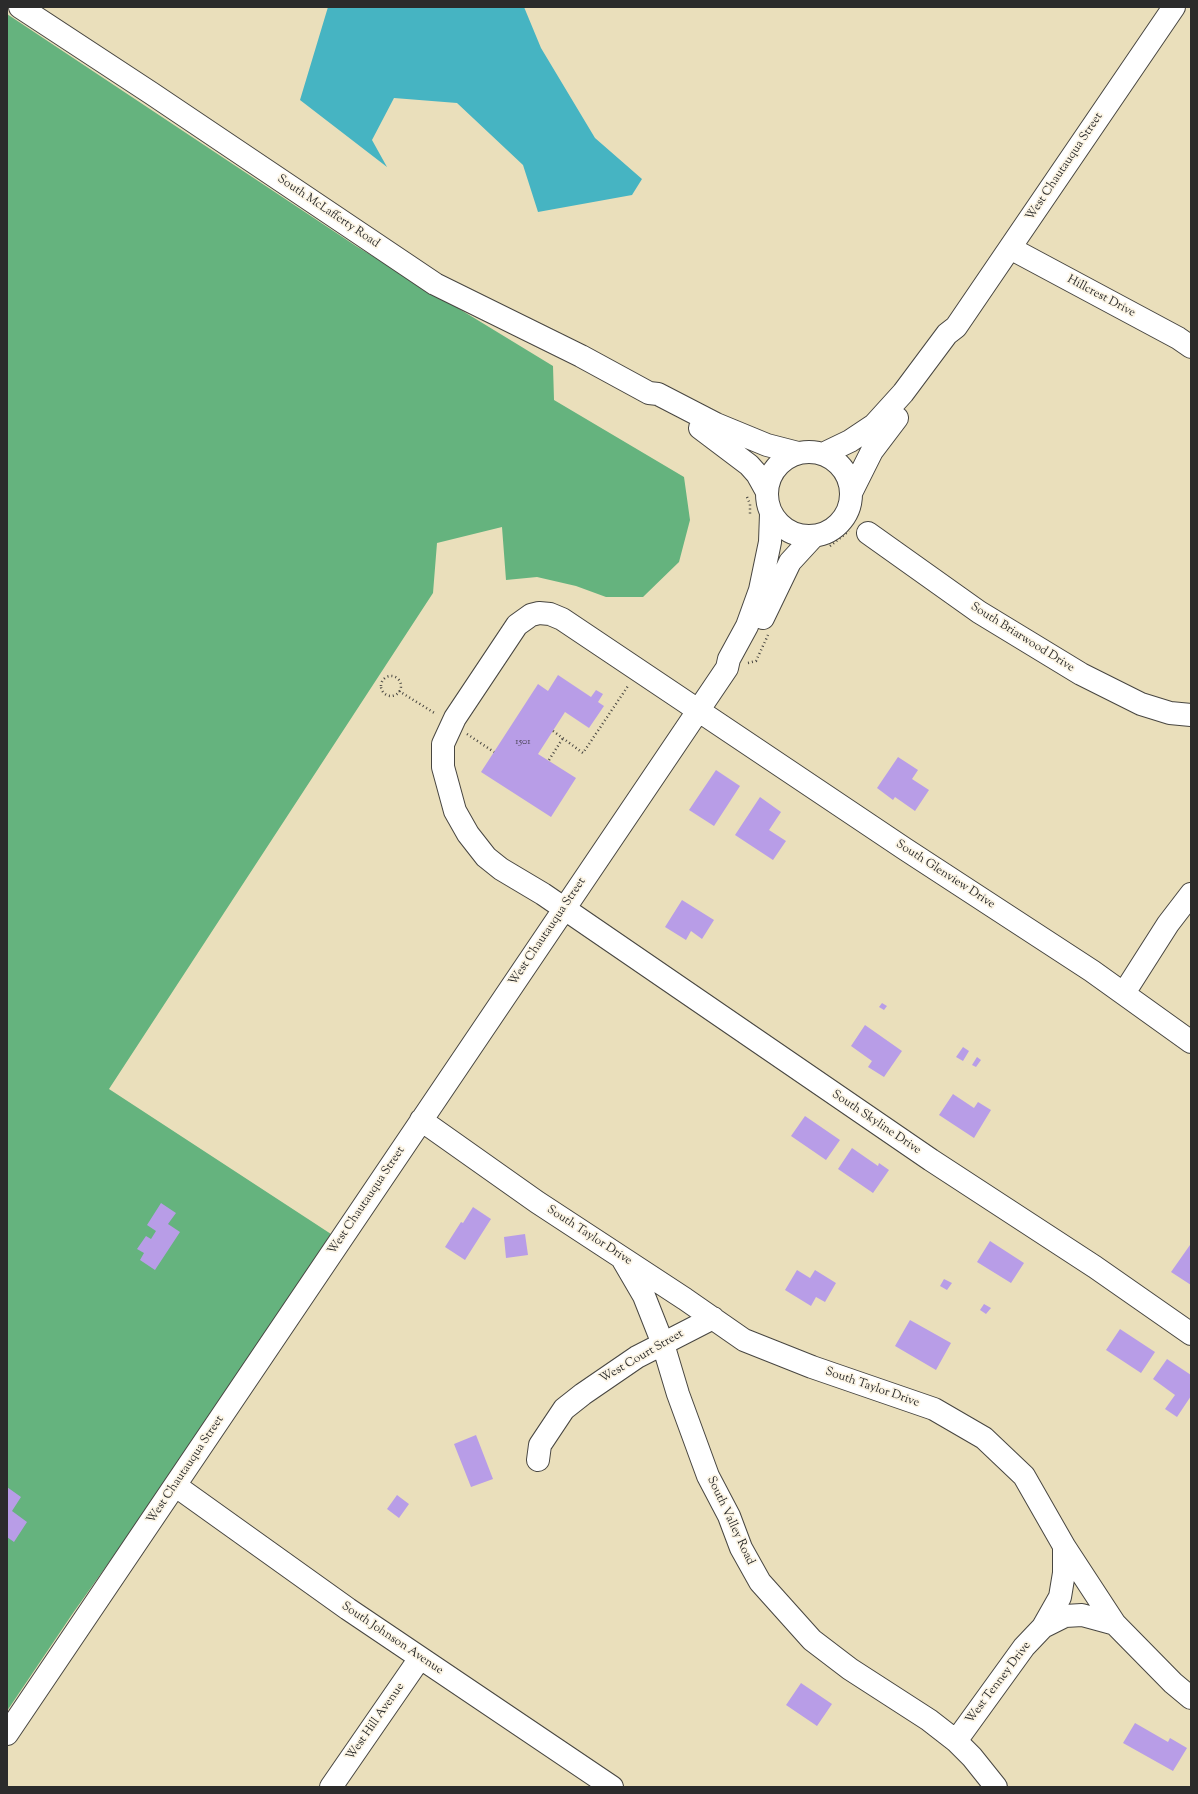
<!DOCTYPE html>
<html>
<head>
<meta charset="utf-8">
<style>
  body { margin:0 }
  #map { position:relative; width:1198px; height:1794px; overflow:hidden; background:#eadfbb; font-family:"Sorts Mill Goudy",serif }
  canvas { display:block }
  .frame { position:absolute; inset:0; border:8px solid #2b2b2b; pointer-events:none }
</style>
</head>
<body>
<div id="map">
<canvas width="1198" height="1794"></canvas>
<div class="frame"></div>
</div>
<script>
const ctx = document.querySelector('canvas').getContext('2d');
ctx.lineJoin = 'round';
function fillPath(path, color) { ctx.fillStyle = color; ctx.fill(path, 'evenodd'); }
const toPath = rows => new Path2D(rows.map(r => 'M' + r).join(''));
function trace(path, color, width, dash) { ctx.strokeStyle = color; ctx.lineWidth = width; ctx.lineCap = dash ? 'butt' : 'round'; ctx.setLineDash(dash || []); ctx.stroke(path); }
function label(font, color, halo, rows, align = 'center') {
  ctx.font = font + ' "Sorts Mill Goudy",serif'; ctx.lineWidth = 3.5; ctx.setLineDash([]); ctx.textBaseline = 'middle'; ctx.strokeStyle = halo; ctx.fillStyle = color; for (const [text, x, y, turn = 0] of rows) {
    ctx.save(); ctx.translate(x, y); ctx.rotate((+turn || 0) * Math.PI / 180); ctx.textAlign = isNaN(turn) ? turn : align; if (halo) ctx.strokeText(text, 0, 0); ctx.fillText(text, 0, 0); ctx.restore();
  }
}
const forest = toPath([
  [7,14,356,246,553,366,554,400,684,477,690,520,679,562,643,597,606,597,576,586,537,577,506,580,502,527,437,543,433,593,109,1089,331,1234,168,1479,73,1613,7,1711]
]);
const water = toPath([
  [328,7,524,7,541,48,595,138,642,179,632,195,538,212,523,165,457,103,394,98,372,140,387,167,300,100]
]);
const building = toPath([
  [558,675,591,697,596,690,603,694,598,702,604,706,589,728,565,712,538,754,576,778,551,817,481,772,538,684,548,691],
  [898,757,918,770,912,779,929,790,915,811,895,797,893,800,877,788],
  [716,770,740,786,714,826,689,810],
  [760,797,781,812,769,830,786,841,773,860,735,835],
  [682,900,714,920,702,939,691,931,686,940,665,927],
  [882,1003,887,1006,884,1010,879,1007],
  [865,1025,902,1051,884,1077,868,1067,872,1061,851,1046],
  [963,1047,969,1051,963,1061,956,1057],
  [977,1057,981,1060,976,1067,972,1065],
  [953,1094,974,1108,978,1102,991,1110,974,1138,939,1115],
  [805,1116,840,1140,826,1160,791,1136],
  [852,1148,878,1166,879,1163,889,1170,873,1193,838,1169],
  [161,1203,176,1213,168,1224,180,1232,155,1270,140,1260,144,1253,137,1249,146,1236,151,1239,156,1231,147,1225],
  [473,1207,491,1219,465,1260,445,1247,461,1222,463,1223],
  [525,1234,528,1255,506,1258,504,1237],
  [990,1241,1024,1263,1011,1283,977,1262],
  [1190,1245,1191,1245,1191,1285,1171,1272],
  [797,1270,810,1278,815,1270,836,1283,825,1302,816,1297,811,1306,785,1290],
  [944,1279,952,1283,947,1290,940,1286],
  [984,1304,991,1308,986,1314,980,1310],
  [910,1320,951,1343,936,1370,895,1346],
  [1120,1329,1155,1352,1141,1373,1106,1350],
  [1167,1359,1191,1375,1191,1396,1177,1417,1165,1409,1175,1395,1153,1379],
  [476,1435,493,1479,471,1487,454,1444],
  [7,1487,21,1497,12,1511,27,1522,14,1542,7,1537],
  [397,1495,409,1504,399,1518,387,1509],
  [801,1683,832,1704,817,1726,786,1705],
  [1135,1723,1168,1742,1170,1738,1187,1748,1173,1771,1123,1743]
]);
const path = toPath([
  [747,497,750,504,750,516],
  [830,546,849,531],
  [748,663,756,661,768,635],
  '381 686a10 10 0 1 1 20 0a10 10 0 1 1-20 0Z',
  [399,691,436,714],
  [553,731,583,753,628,686],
  [467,734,494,752],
  [549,760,563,738]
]);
const minor = toPath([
  [20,7,151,93,435,284,581,356,649,393,658,394,716,424,767,445,798,453],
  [1010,248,1178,338,1191,347],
  [700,428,749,465,757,474,767,492],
  '767 494a42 42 0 1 1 84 0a42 42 0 1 1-84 0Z',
  [823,454,850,441,874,425,903,393,947,334,956,327,1174,7],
  [852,491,872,451,897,418],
  [868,533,979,612,1081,674,1141,704,1170,713,1191,715],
  [763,618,790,562,813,537],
  [1124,993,1168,924,1191,894],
  [1191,1042,1092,971,905,849,562,619,550,614,539,613,531,615,517,625,455,718,443,744,443,767,455,811,468,834,486,857,501,869,543,894,931,1160,1095,1267,1191,1334],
  [421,1120,537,1202,685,1299,744,1340,812,1367,934,1409,984,1438,1024,1476,1064,1546,1064,1573,1060,1597,1043,1627,1024,1647,956,1741],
  [623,1260,644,1296,663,1344,678,1394,708,1476,729,1516,741,1548,760,1582,812,1640,850,1669,929,1720,956,1741,972,1757,996,1787],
  [538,1460,540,1445,564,1409,583,1394,637,1357,713,1318],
  [176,1486,348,1609,612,1787],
  [1064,1546,1115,1624],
  [1043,1627,1065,1616,1082,1615,1115,1624,1173,1683,1191,1698],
  [7,1734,727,668,729,659,747,626,760,590,770,542,771,514],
  [331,1787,420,1658]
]);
const numberNames = [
  ["1501",523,742]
];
const streetNames = [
  ["West Chautauqua Street",1065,167,-56],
  ["South McLafferty Road",328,212,34],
  ["Hillcrest Drive",1101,297,28],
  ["South Briarwood Drive",1022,638,32],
  ["South Glenview Drive",945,875,33],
  ["West Chautauqua Street",548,932,-56],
  ["South Skyline Drive",876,1123,34],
  ["West Chautauqua Street",367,1201,-56],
  ["South Taylor Drive",589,1236,33],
  ["West Court Street",642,1357,-30],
  ["South Taylor Drive",872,1388,19],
  ["West Chautauqua Street",186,1470,-56],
  ["South Valley Road",730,1521,65],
  ["South Johnson Avenue",392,1639,34],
  ["West Tenney Drive",999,1683,-53],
  ["West Hill Avenue",376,1722,-55]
];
fillPath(forest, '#65b37e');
fillPath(water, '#46b4c2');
fillPath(building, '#b89de7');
trace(minor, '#484641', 24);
trace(path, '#484641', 2.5, [1, 3]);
trace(minor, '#fff', 22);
label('10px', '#4e485a', null, numberNames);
label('12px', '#2b2b2b', '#fcf5e5', streetNames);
</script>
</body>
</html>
